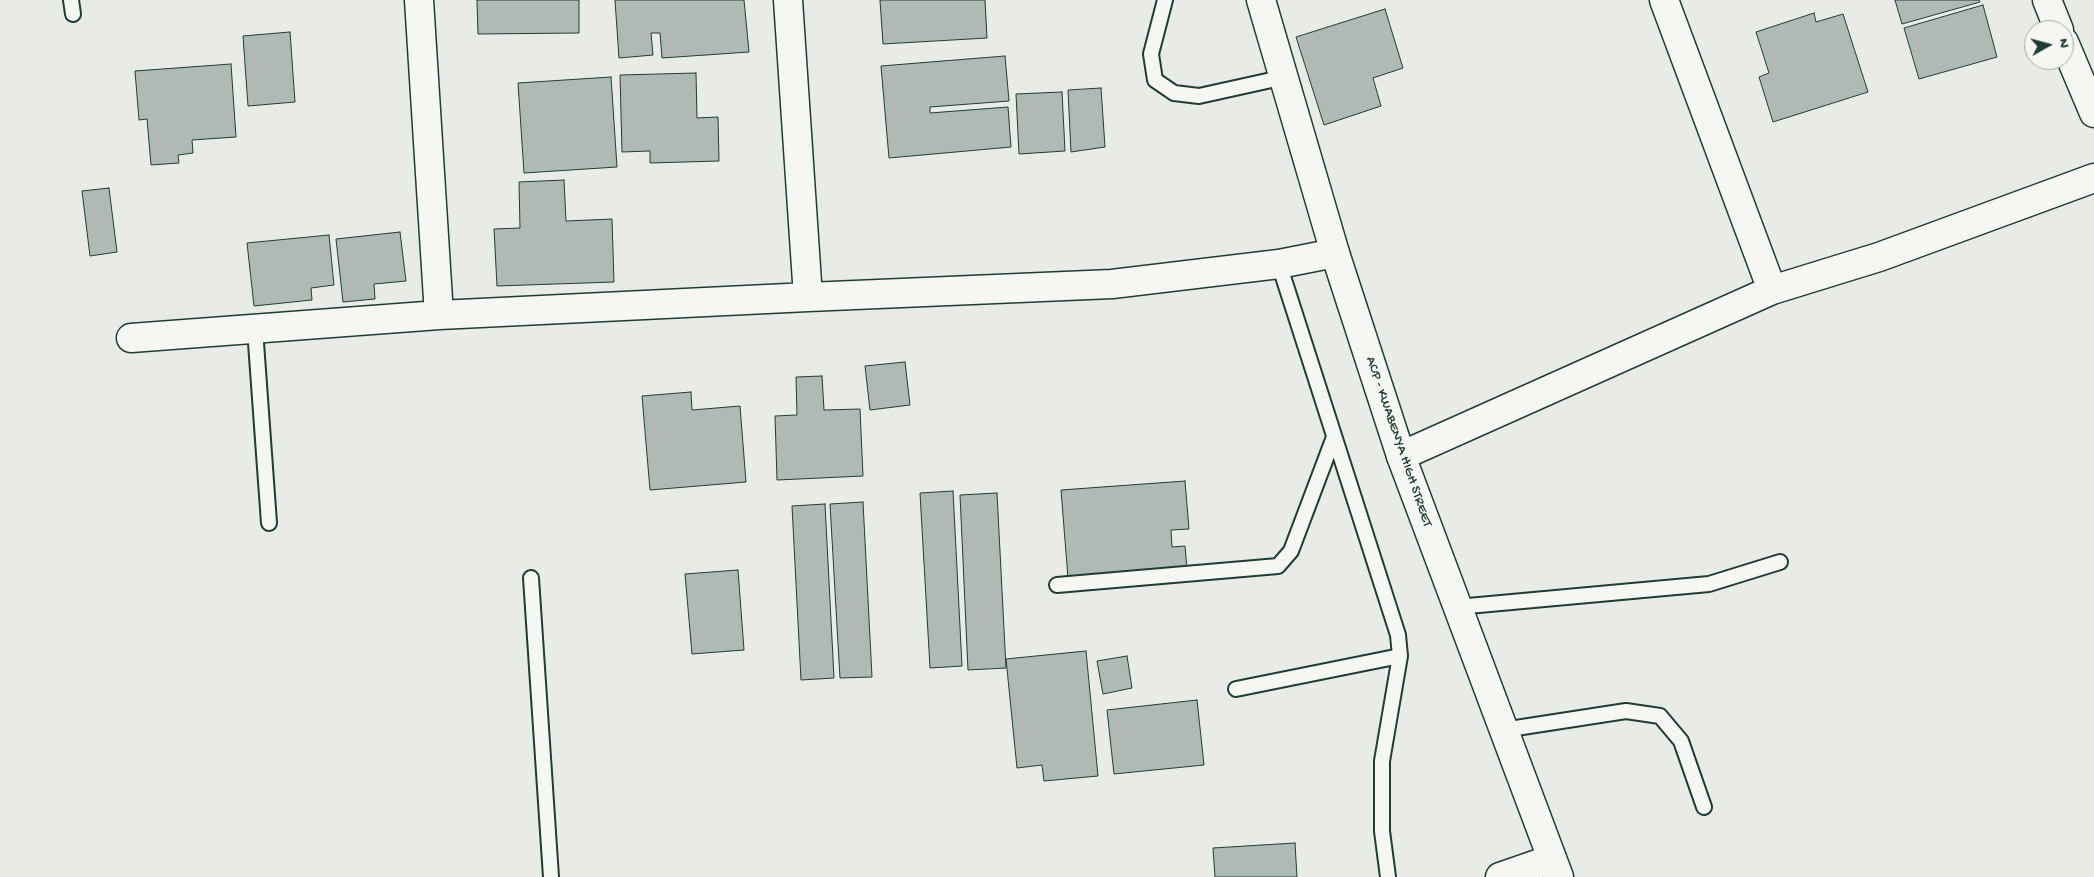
<!DOCTYPE html>
<html>
<head>
<meta charset="utf-8">
<style>
  body { margin:0 }
  #map { position:relative; width:2094px; height:877px; overflow:hidden; background:#e9ebe7; font-family:"Gochi Hand",sans-serif }
  canvas { display:block }
  .north { position:absolute; left:2024px; top:20px; width:50px; height:50px; box-sizing:border-box; background:#f6f6f2; border:1px solid #a0aca6; border-radius:50%; rotate:83deg; font-size:14px; font-weight:700; line-height:20px; text-align:center; color:#1f3d34 }
  .north::after { content:''; display:block; margin:auto; width:18px; height:22px; background:#1f3d34; clip-path:polygon(50% 0,100% 100%,50% 72%,0 100%) }
</style>
</head>
<body>
<div id="map">
<canvas width="2094" height="877"></canvas>
<div class="north">N</div>
</div>
<script>
const ctx = document.querySelector('canvas').getContext('2d');
ctx.lineJoin = 'round';
function fillPath(path, color) { ctx.fillStyle = color; ctx.fill(path, 'evenodd'); }
const toPath = rows => new Path2D(rows.map(r => 'M' + r).join(''));
function trace(path, color, width, dash) { ctx.strokeStyle = color; ctx.lineWidth = width; ctx.lineCap = dash ? 'butt' : 'round'; ctx.setLineDash(dash || []); ctx.stroke(path); }
function label(font, color, halo, rows, align = 'center') {
  ctx.font = font + ' "Gochi Hand",sans-serif'; ctx.lineWidth = 4; ctx.setLineDash([]); ctx.textBaseline = 'middle'; ctx.strokeStyle = halo; ctx.fillStyle = color; for (const [text, x, y, turn = 0] of rows) {
    ctx.save(); ctx.translate(x, y); ctx.rotate((+turn || 0) * Math.PI / 180); ctx.textAlign = isNaN(turn) ? turn : align; if (halo) ctx.strokeText(text, 0, 0); ctx.fillText(text, 0, 0); ctx.restore();
  }
}
const building = toPath([
  [477,0,579,0,579,33,478,34,477,0],
  [615,0,744,0,749,52,662,58,660,33,651,33,653,55,619,58,615,0],
  [880,0,985,0,987,38,883,44,880,0],
  [1895,0,1979,0,1980,2,1902,24,1895,0],
  [1983,5,1997,57,1919,79,1904,28,1983,5],
  [1385,9,1403,68,1373,78,1381,106,1324,125,1296,37,1385,9],
  [1814,13,1816,22,1843,14,1868,92,1773,122,1759,77,1769,73,1756,32,1814,13],
  [290,32,295,102,248,106,243,36,290,32],
  [1005,56,1009,101,930,107,930,113,1008,107,1011,147,889,158,881,66,1005,56],
  [231,64,236,137,192,140,193,153,178,155,179,163,151,165,147,119,139,120,135,71,231,64],
  [696,73,697,118,718,117,719,161,650,163,650,151,622,152,620,75,696,73],
  [611,77,617,167,524,173,518,83,611,77],
  [1101,88,1105,147,1071,152,1068,90,1101,88],
  [1062,92,1065,151,1019,154,1016,94,1062,92],
  [564,180,566,221,612,219,614,282,497,286,494,229,520,228,519,182,564,180],
  [109,188,117,252,90,256,82,191,109,188],
  [400,232,406,281,374,284,375,299,343,302,336,239,400,232],
  [329,235,334,285,311,288,312,300,254,306,247,243,329,235],
  [905,362,910,405,870,410,865,366,905,362],
  [822,376,824,410,860,409,863,476,777,480,775,416,797,415,796,377,822,376],
  [691,392,692,410,740,406,746,482,650,490,642,396,691,392],
  [1185,481,1189,529,1171,530,1172,547,1185,546,1187,569,1068,578,1061,490,1185,481],
  [953,491,962,666,930,668,920,493,953,491],
  [997,493,1006,668,968,670,960,495,997,493],
  [863,502,872,677,840,678,830,504,863,502],
  [825,504,834,678,801,680,792,506,825,504],
  [738,570,744,650,692,654,685,574,738,570],
  [1086,651,1098,776,1044,781,1042,765,1017,768,1006,659,1086,651],
  [1127,656,1132,688,1103,694,1097,661,1127,656],
  [1197,700,1204,765,1114,774,1107,710,1197,700],
  [1295,843,1297,877,1215,877,1213,848,1295,843]
]);
const lane = toPath([
  [71,0,73,14],
  [1165,0,1151,54,1155,80,1174,93,1199,96,1285,77],
  [1279,264,1398,635,1400,656,1382,761,1382,831,1388,877],
  [255,329,269,523],
  [531,578,551,877],
  [1057,585,1278,566,1291,551,1334,437],
  [1457,607,1709,584,1780,562],
  [1236,689,1400,656],
  [1503,730,1626,711,1660,716,1681,741,1704,807]
]);
const street = toPath([
  [419,0,439,315,808,297,788,0],
  [1664,0,1772,290],
  [2047,0,2059,30],
  [2064,42,2094,113],
  [808,297,1112,284,1279,264,1335,253],
  [131,338,439,315],
  [1401,456,1772,290,1879,257,2094,178],
  [1500,877,1552,859]
]);
const secondary = toPath([
  [1261,0,1335,253,1401,456,1559,877]
]);
const streetNames = [
  ["ACP - KWABENYA HIGH STREET",1398,442,71]
];
fillPath(building, '#b0bab5');
trace(building, '#1f3d34', 1);
trace(lane, '#1f3d34', 18);
trace(street, '#1f3d34', 31);
trace(secondary, '#1f3d34', 31);
trace(lane, '#f6f6f2', 14);
trace(street, '#f6f6f2', 28);
trace(secondary, '#f6f6f2', 28);
label('14px', '#1f3d34', '#f6f6f2', streetNames);
</script>
</body>
</html>
